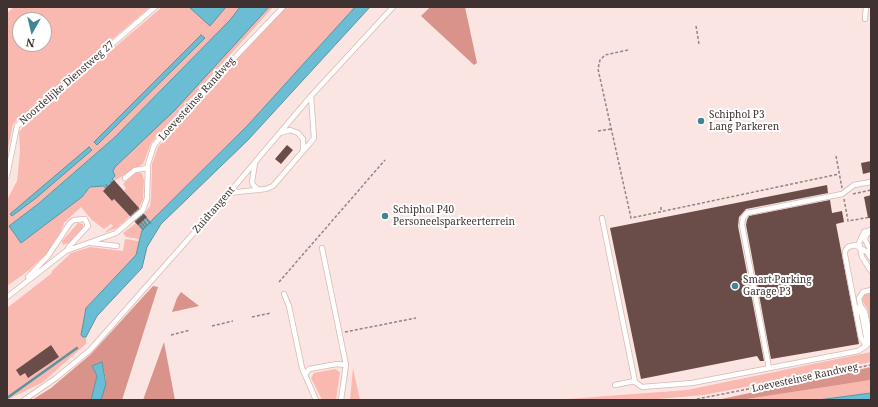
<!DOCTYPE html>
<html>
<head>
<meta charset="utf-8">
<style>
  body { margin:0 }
  #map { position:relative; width:878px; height:407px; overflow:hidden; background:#fbe5e2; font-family:"Noto Serif",serif }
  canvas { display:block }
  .frame { position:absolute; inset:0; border:8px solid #3f3230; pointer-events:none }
  .north { position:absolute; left:12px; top:12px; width:40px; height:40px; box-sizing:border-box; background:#fff; border:1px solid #b2adac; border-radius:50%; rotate:188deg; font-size:11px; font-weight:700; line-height:16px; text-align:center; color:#3f3230 }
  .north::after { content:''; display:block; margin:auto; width:14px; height:18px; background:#418494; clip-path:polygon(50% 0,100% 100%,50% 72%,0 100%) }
</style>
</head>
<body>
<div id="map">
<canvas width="878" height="407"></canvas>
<div class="frame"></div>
<div class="north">N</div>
</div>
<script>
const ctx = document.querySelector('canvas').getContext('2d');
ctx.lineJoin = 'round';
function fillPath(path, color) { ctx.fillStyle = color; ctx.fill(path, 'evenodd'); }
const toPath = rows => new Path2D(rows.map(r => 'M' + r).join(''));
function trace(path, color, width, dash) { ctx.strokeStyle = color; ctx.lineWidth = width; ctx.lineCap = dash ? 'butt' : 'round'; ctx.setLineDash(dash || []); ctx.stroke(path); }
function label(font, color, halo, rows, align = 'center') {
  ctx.font = font + ' "Noto Serif",serif'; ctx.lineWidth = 4; ctx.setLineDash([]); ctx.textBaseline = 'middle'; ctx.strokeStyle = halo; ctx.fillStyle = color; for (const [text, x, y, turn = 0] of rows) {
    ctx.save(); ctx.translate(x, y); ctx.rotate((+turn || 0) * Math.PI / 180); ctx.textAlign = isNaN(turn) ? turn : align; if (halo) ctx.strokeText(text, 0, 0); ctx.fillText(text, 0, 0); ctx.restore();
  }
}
const green = toPath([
  [14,7,150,7,13,124,7,154,7,13],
  [20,20,44,20,44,44,20,44],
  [162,7,240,7,230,20,115,137,38,204,9,226,21,243,82,197,92,186,104,186,112,201,116,197,132,215,117,197,121,193,137,211,121,193,123,191,147,217,144,214,150,206,151,198,152,164,158,147,283,7,355,7,247,126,142,230,136,255,86,308,86,344,43,382,7,400,7,308,52,273,51,272,71,253,90,247,123,251,125,239,138,241,139,239,126,237,123,233,136,223,130,216,117,228,104,233,113,226,111,224,104,229,92,220,81,207,64,223,59,237,45,255,28,271,7,286,7,200,17,181,20,151,19,132,27,122],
  [269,7,273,7,151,143,143,164,114,181,112,179,115,176,113,171,115,167,138,145],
  [135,172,142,173,144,180,143,199,139,208,124,191,126,188,123,184],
  [78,223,83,224,83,228,71,242,63,245,62,241],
  [871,292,871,327,867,308,862,301,864,295],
  [871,352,871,362,704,395,647,400,554,400,687,390],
  [353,368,360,400,350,400],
  [335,369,340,372,336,400,322,400,311,378,314,373],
  [871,380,871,393,818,400,740,400]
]);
const forest = toPath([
  [430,7,465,7,477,63,474,65,421,16],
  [153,286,158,287,122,400,101,400,106,380,102,362,92,366,97,376,91,400,32,400,51,388,91,354],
  [181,292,199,306,172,312,177,298],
  [164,342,175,400,143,400],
  [871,367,871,380,747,399,717,400]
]);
const water = toPath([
  [189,7,226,7,210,26,189,7],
  [240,7,269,7,175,110,115,167,113,171,115,176,112,179,114,181,112,183,110,181,112,183,108,187,106,184,107,187,106,189,104,186,90,187,82,197,21,243,9,226,38,204,115,137,230,20,240,7],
  [355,7,370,7,248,140,161,224,147,247,142,268,97,316,86,337,83,337,81,335,86,308,136,255,142,230,247,126,355,7],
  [201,35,205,38,97,145,94,142,201,35],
  [89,147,92,150,36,198,12,216,10,214,89,147],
  [102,362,106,384,101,400,91,400,97,376,92,366,102,362],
  [871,393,871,400,818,400,871,393]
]);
const stream = toPath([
  [136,207,150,223],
  [134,209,147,225],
  [131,211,145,227],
  [129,213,143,229],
  [7,398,77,348]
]);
const building = toPath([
  [287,145,293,150,281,164,275,159],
  [871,161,871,172,863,174,861,163],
  [114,180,139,208,130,216,114,199,112,201,103,191],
  [827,185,828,193,746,209,739,217,738,226,764,361,760,361,757,356,641,379,610,228],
  [871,195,871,218,868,218,864,197],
  [830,200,832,213,842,211,844,222,836,224,859,344,771,359,746,225,747,220,749,216],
  [144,214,147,217,138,225,135,222],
  [51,345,59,357,28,378,25,373,20,376,16,370]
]);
const path = toPath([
  [696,26,699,44],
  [628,50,605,55,600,60,598,69,631,218,839,174],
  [598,131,611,129],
  [836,156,842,188],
  [853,194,871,190],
  [844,199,848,221,871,217],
  [661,207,661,212],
  [279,282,385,160],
  [252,317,271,313],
  [212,326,233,321],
  [345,332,416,318],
  [171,335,190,330],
  [692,400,871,365]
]);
const lane = toPath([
  [865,19,866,7],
  [280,133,290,130,298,133,303,139,303,150],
  [255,163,252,182,253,185,259,190],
  [7,176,17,126,155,7],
  [125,178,135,170,147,168],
  [228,193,266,189,273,186,310,143,314,138,311,96],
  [602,218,635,382,642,387,692,383,858,351,866,346,867,342,859,298,863,292,871,290],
  [871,230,864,232,859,243,862,257,871,271],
  [870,232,866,235,865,240,871,251],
  [91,243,117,246],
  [322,248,346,365,341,400],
  [28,277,48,256,70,223,74,220,85,219,88,226,68,248],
  [284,294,289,306,302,368,316,400],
  [7,297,66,251,116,233,143,210,147,198,148,164,154,145,200,94,283,7],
  [857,315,860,305,865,312,870,336,870,341,866,346,861,338,845,255,845,251,848,247,855,245,867,252,871,258],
  [769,368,742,225,743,218,747,213,842,194,854,185,871,182],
  [305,375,309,369,337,364,346,365],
  [615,385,635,381],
  [24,400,56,378,90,350,223,200,311,96,393,7]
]);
const markers = [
  [701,121,4,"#418494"],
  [385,216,4,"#418494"],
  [735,286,4,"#418494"]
];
const streetNames = [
  ["Noordelijke Dienstweg 27",67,83,-41],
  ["Loevesteinse Randweg",197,99,-48],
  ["Zuidtangent",214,210,-49],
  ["Loevesteinse Randweg",805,378,-12]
];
const poiNames = [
  ["Schiphol P3",709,115],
  ["Lang Parkeren",709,127],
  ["Schiphol P40",393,210],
  ["Personeelsparkeerterrein",393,222],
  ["Smart Parking",743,280],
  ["Garage P3",743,292]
];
fillPath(green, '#fab9b0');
fillPath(forest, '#d9938a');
fillPath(water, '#6abdd2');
trace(water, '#5d93a1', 1);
trace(stream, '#5d93a1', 2.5);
fillPath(building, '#6a4d49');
trace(lane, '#d9b7b1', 6);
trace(path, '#948380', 1.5, [3, 2]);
trace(lane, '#fff', 4.5);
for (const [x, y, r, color] of markers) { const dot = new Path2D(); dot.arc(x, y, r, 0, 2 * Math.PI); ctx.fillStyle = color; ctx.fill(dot); trace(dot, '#fff', 1.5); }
label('10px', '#3f3230', '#fff', streetNames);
label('10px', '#3f3230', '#fff', poiNames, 'left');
</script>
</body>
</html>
